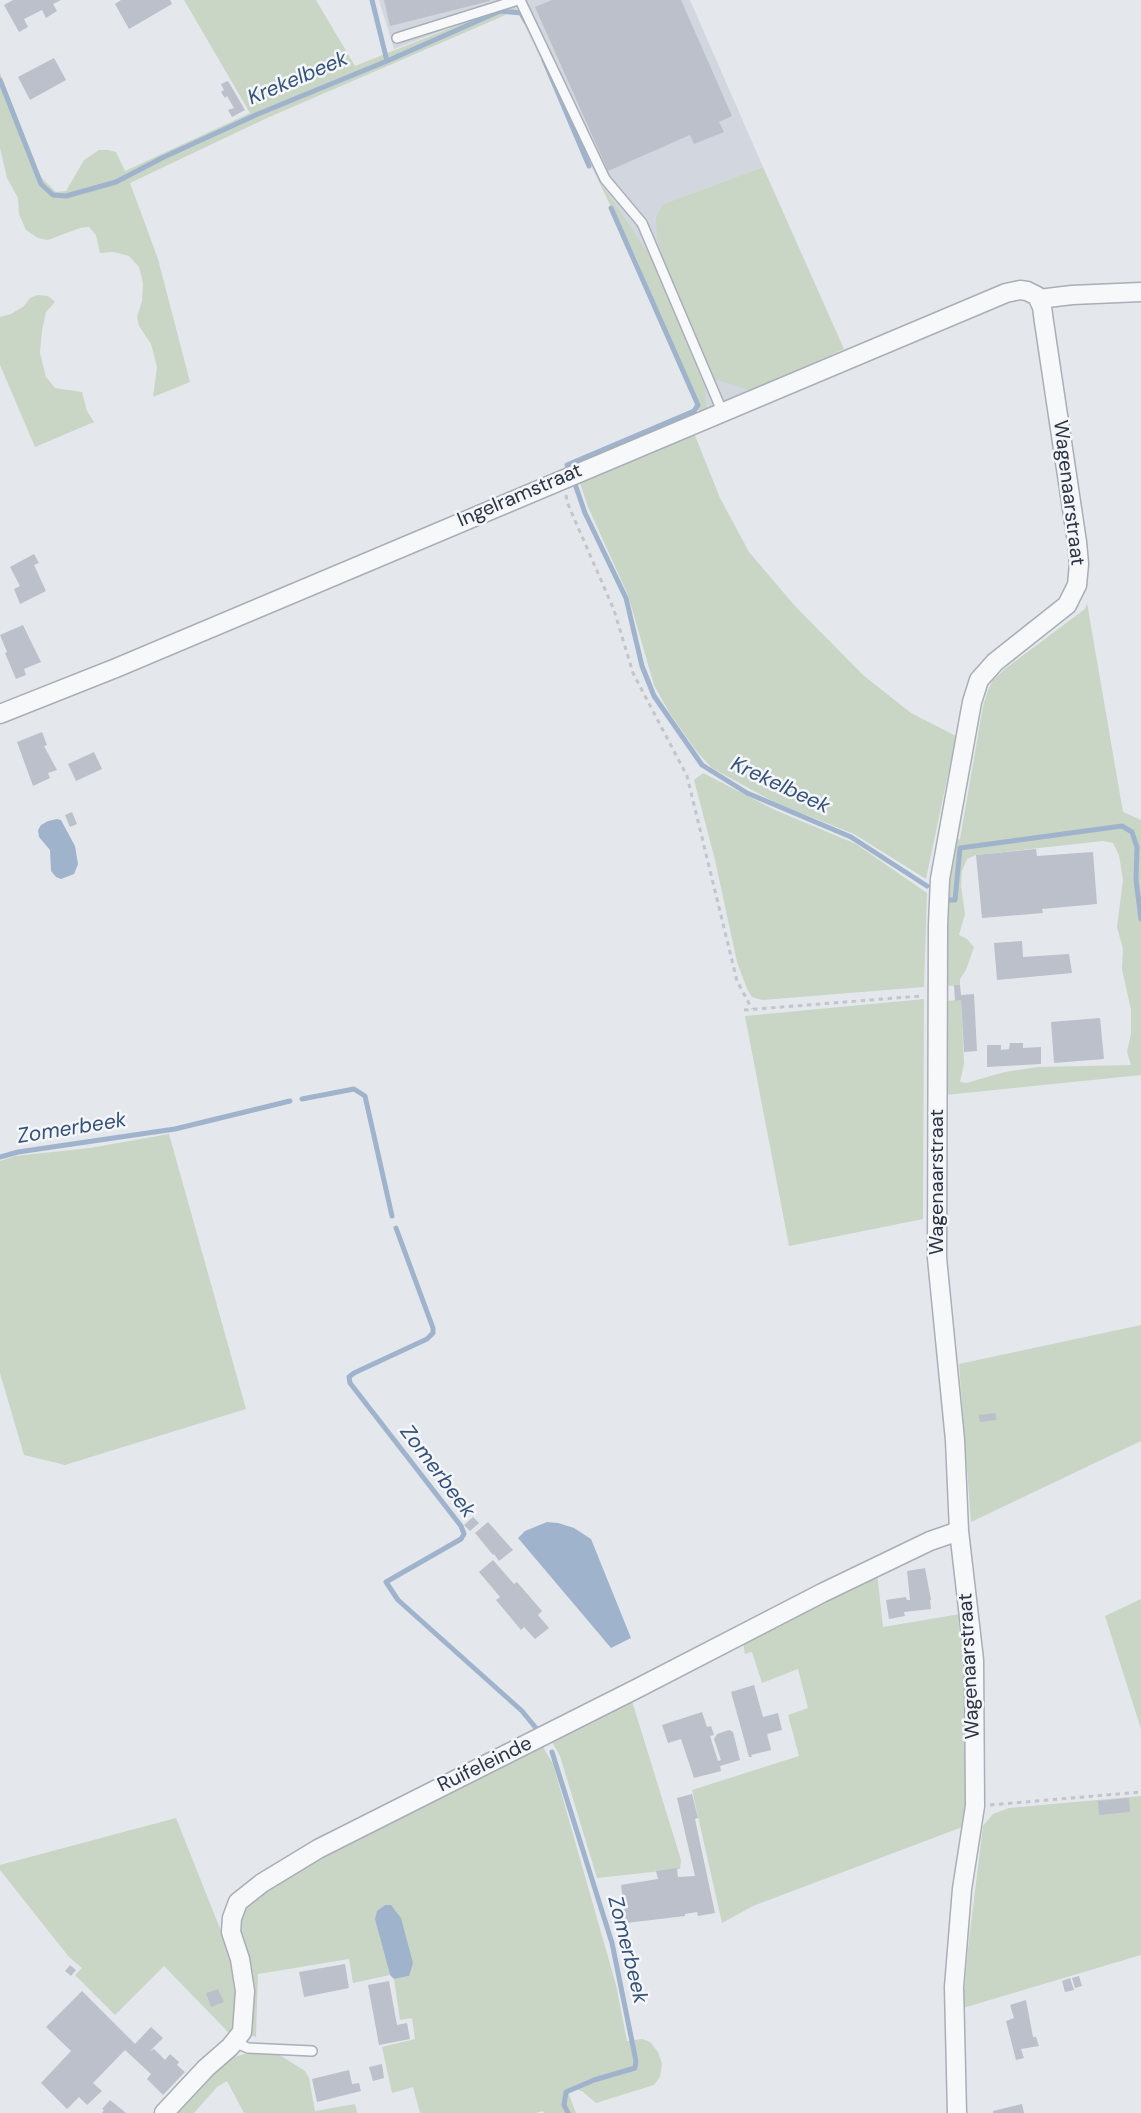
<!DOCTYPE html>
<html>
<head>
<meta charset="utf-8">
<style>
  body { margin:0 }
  canvas { display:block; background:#e4e7ec }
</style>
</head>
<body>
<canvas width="1141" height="2113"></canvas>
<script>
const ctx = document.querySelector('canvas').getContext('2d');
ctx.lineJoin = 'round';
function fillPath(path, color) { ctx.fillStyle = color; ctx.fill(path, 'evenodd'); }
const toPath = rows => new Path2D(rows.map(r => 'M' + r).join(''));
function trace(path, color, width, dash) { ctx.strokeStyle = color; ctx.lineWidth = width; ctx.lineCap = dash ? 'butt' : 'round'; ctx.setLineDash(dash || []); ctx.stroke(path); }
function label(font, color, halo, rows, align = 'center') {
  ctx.font = font + ' "DM Sans",sans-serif'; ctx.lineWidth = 5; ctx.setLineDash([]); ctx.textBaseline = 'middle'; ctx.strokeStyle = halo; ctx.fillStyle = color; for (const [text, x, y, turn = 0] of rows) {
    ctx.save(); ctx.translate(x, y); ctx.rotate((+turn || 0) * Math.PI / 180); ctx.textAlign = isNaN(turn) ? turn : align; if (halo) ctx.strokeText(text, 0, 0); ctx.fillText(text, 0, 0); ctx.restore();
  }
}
const built = toPath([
  [379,0,690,0,763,167,663,204,752,391,707,412,648,252,596,176,514,3,394,49]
]);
const green = toPath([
  [184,0,316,0,355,66,513,3,517,10,267,118,130,183,158,259,190,382,153,397,157,367,151,344,139,326,137,317,142,301,143,283,139,267,129,256,113,252,100,253,96,235,89,227,80,228,48,240,38,238,26,230,19,214,18,198,7,178,0,148,0,73,41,177,56,192,66,191,84,160,99,150,108,150,116,152,125,171,250,113],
  [763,167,844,349,752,391,714,379,663,258,657,238,656,217,663,204],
  [596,176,648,252,705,387,707,412,700,414,637,260],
  [38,295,48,296,55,302,46,312,42,330,40,353,46,377,55,388,82,392,87,411,94,422,35,447,0,365,0,317,11,314,24,306,30,298],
  [694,433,720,498,749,552,795,606,863,675,911,713,956,736,926,879,854,834,776,803,712,768,697,752,669,712,654,685,628,595,588,507,580,483],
  [1087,603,1123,812,1141,820,1141,1075,945,1095,944,1001,961,1000,964,1064,960,1082,966,1083,1005,1072,1038,1067,1131,1065,1127,1052,1131,1034,1131,1010,1122,969,1123,949,1117,927,1123,880,1119,855,1113,843,1103,841,976,855,967,859,962,871,961,886,965,914,959,935,967,939,974,947,966,970,960,979,960,985,949,986,944,982,944,926,950,857,954,841,960,839,983,706,988,690,993,680,1006,668,1085,609],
  [703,773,775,810,856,844,927,893,924,987,762,1000,752,997,747,989,737,962,715,860,694,780],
  [924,999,923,1219,789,1246,745,1016],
  [169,1134,246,1409,65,1465,24,1455,0,1373,0,1161,15,1156,90,1148],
  [1141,1325,1141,1441,971,1522,959,1364],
  [877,1573,883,1627,966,1613,971,1704,965,1826,753,1906,722,1923,692,1790,799,1756,788,1715,808,1708,798,1669,762,1683,752,1652,745,1654,743,1643],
  [1141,1599,1141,1729,1105,1616],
  [632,1701,681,1860,680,1869,597,1878,560,1756,552,1742],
  [543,1747,553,1764,616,1985,627,2041,642,2039,650,2042,658,2052,662,2064,660,2077,654,2085,596,2103,582,2091,575,2089,568,2092,576,2113,544,2113,543,2111,536,2113,420,2113,413,2087,392,2093,382,2047,415,2039,412,2018,400,2020,394,1979,409,1976,375,1918,390,1975,353,1983,349,1959,258,1974,256,2037,248,2034,252,1978,237,1925,242,1909,299,1867,379,1826],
  [1141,1796,1141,1955,963,2008,968,1948,983,1826,993,1814,1009,1808],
  [176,1818,225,1941,238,1987,235,2020,230,2034,164,1966,115,2015,75,1975,82,1968,69,1957,0,1870,0,1865],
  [245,2054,278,2054,305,2071,309,2078,315,2111,355,2104,357,2113,244,2113,227,2081,217,2087,194,2113,175,2113,226,2059]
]);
const water = toPath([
  [57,819,61,820,75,846,78,864,74,874,61,879,56,877,51,871,50,850,39,837,38,830,41,825,48,821],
  [547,1522,558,1523,574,1528,591,1539,631,1638,611,1648,518,1538,525,1531],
  [385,1905,391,1905,401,1918,413,1963,409,1976,394,1979,390,1975,375,1919,377,1911]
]);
const stream = toPath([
  [372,0,387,61],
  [544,60,589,166],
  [0,80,41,184,53,195,66,196,116,182,164,157,258,114,387,61,500,11,521,13,526,22],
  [569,470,567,465,694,411,698,405,611,208],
  [575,484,585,513,626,598,642,666,654,696,702,765,747,793,851,837,927,886],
  [947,900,955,900,960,848,1122,826,1132,832,1137,847,1136,880,1141,919],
  [302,1099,354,1089,365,1096,392,1216],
  [0,1157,18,1152,175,1129,290,1101],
  [396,1228,433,1328,433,1333,427,1339,354,1373,349,1377,350,1383,461,1526,464,1534,461,1539,386,1582,398,1600,522,1711,540,1733],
  [552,1752,612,1943,636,2061,635,2068,594,2080,566,2092,564,2105,568,2113]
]);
const building = toPath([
  [13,0,61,0,53,4,57,11,46,18,42,10,24,19,28,27,19,32,4,5],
  [121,0,170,0,172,4,129,29,115,4],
  [384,0,490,0,490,1,390,26],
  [552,0,681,0,732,116,719,122,724,132,694,144,690,135,608,171,535,7],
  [54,58,66,80,30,100,18,77],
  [228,81,245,110,232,117,228,110,234,108,227,96,225,98,221,92,224,90,221,84],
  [34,554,39,563,34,565,46,591,20,604,14,589,20,586,10,567],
  [23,625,41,662,24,669,26,675,16,679,5,653,7,652,0,635],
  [42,732,47,745,44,746,57,770,48,773,50,778,33,786,17,742],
  [94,752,102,769,76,781,68,764],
  [72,812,77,824,70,827,65,815],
  [1036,849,1037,856,1093,852,1097,904,1042,909,1043,913,982,918,976,855],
  [1022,941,1023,957,1069,954,1072,973,997,980,994,943],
  [954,985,960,985,961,995,974,994,977,1051,964,1052,961,1000,955,1001],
  [1100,1018,1104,1059,1054,1063,1051,1022],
  [1010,1043,1023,1043,1023,1048,1041,1047,1041,1064,987,1067,987,1045,1001,1045,1001,1050,1009,1049],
  [996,1413,996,1420,980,1422,979,1415],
  [473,1517,479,1523,470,1531,464,1525],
  [488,1522,513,1550,499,1561,494,1554,493,1555,475,1533],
  [493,1560,514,1584,517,1582,542,1611,538,1615,549,1628,535,1639,524,1627,521,1630,496,1600,500,1597,479,1572],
  [925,1568,931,1600,930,1600,931,1609,904,1612,905,1616,889,1619,886,1600,906,1597,907,1600,910,1600,907,1571],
  [754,1685,763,1717,778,1713,782,1730,767,1734,771,1750,751,1755,752,1757,749,1757,731,1692],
  [702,1712,707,1727,711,1726,714,1735,710,1736,718,1761,721,1760,714,1739,717,1734,729,1730,733,1732,740,1760,720,1766,721,1771,694,1778,681,1739,668,1743,662,1725],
  [692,1794,698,1818,695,1819,715,1913,698,1916,697,1912,685,1914,685,1916,626,1923,621,1885,658,1879,656,1871,677,1868,678,1877,695,1876,677,1798],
  [1129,1798,1130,1812,1099,1815,1098,1801],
  [345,1964,349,1988,304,1997,299,1972],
  [70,1965,76,1970,71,1976,65,1971],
  [1079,1976,1082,1986,1075,1988,1072,1978],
  [1070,1978,1074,1990,1065,1992,1062,1981],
  [389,1981,397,2025,407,2023,410,2039,379,2045,368,1985],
  [218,1989,224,2002,211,2007,206,1993],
  [82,1991,135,2044,151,2027,163,2038,150,2051,154,2049,165,2060,170,2054,179,2062,177,2065,185,2072,163,2095,147,2079,151,2074,125,2050,93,2083,102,2091,87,2105,79,2097,67,2109,41,2083,71,2051,46,2027],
  [1026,2000,1033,2037,1036,2037,1039,2046,1021,2049,1024,2058,1016,2060,1006,2021,1014,2018,1010,2005],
  [382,2064,384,2078,373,2081,369,2067],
  [349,2070,352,2084,359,2083,361,2091,317,2102,312,2079],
  [110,2100,126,2113,102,2113,104,2110,102,2109],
  [1022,2104,1024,2113,993,2113,993,2111]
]);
const path = toPath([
  [566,495,567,502,614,610,633,673,687,776,737,981,752,1009],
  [744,1010,921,996],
  [990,1805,1141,1792]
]);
const lane = toPath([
  [520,0,605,179,642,223,722,411],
  [397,38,518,0],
  [234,2042,248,2048,312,2051]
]);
const street = toPath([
  [1039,299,1072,295,1141,292],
  [0,714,116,668,1006,293,1020,290,1027,291,1037,296,1042,307,1044,322,1077,542,1079,564,1077,585,1067,605,995,662,979,680,972,702,940,879,938,925,937,1258,955,1440,959,1531,974,1660,975,1806,962,1889,954,1987,957,2113],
  [164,2113,206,2068,230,2047,242,2032,245,1991,240,1959,231,1932,232,1918,238,1902,262,1883,318,1849,638,1688,822,1593,930,1541,959,1531]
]);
const streetNames = [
  ["Wagenaarstraat",1068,493,83],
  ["Ingelramstraat",520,496,-23],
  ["Wagenaarstraat",938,1182,-90],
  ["Wagenaarstraat",970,1666,-93],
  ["Ruifeleinde",485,1765,-26]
];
const waterNames = [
  ["Krekelbeek",298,79,-23],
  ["Krekelbeek",780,786,25],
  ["Zomerbeek",72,1129,-9],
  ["Zomerbeek",437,1472,53],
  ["Zomerbeek",627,1950,76]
];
fillPath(built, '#d2d6de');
fillPath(green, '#c9d6c5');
fillPath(water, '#9fb4cc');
trace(stream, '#9fb4cc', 5);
fillPath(building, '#bbc0ca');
trace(lane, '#a9aeb7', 12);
trace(street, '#a9aeb7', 21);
trace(path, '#c2c5cb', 3, [4.5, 4.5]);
trace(lane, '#f7f8fa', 9);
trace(street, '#f7f8fa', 18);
label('20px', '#2b3445', '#f4f6f9', streetNames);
label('italic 21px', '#34527a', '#f4f6f9', waterNames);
</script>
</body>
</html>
